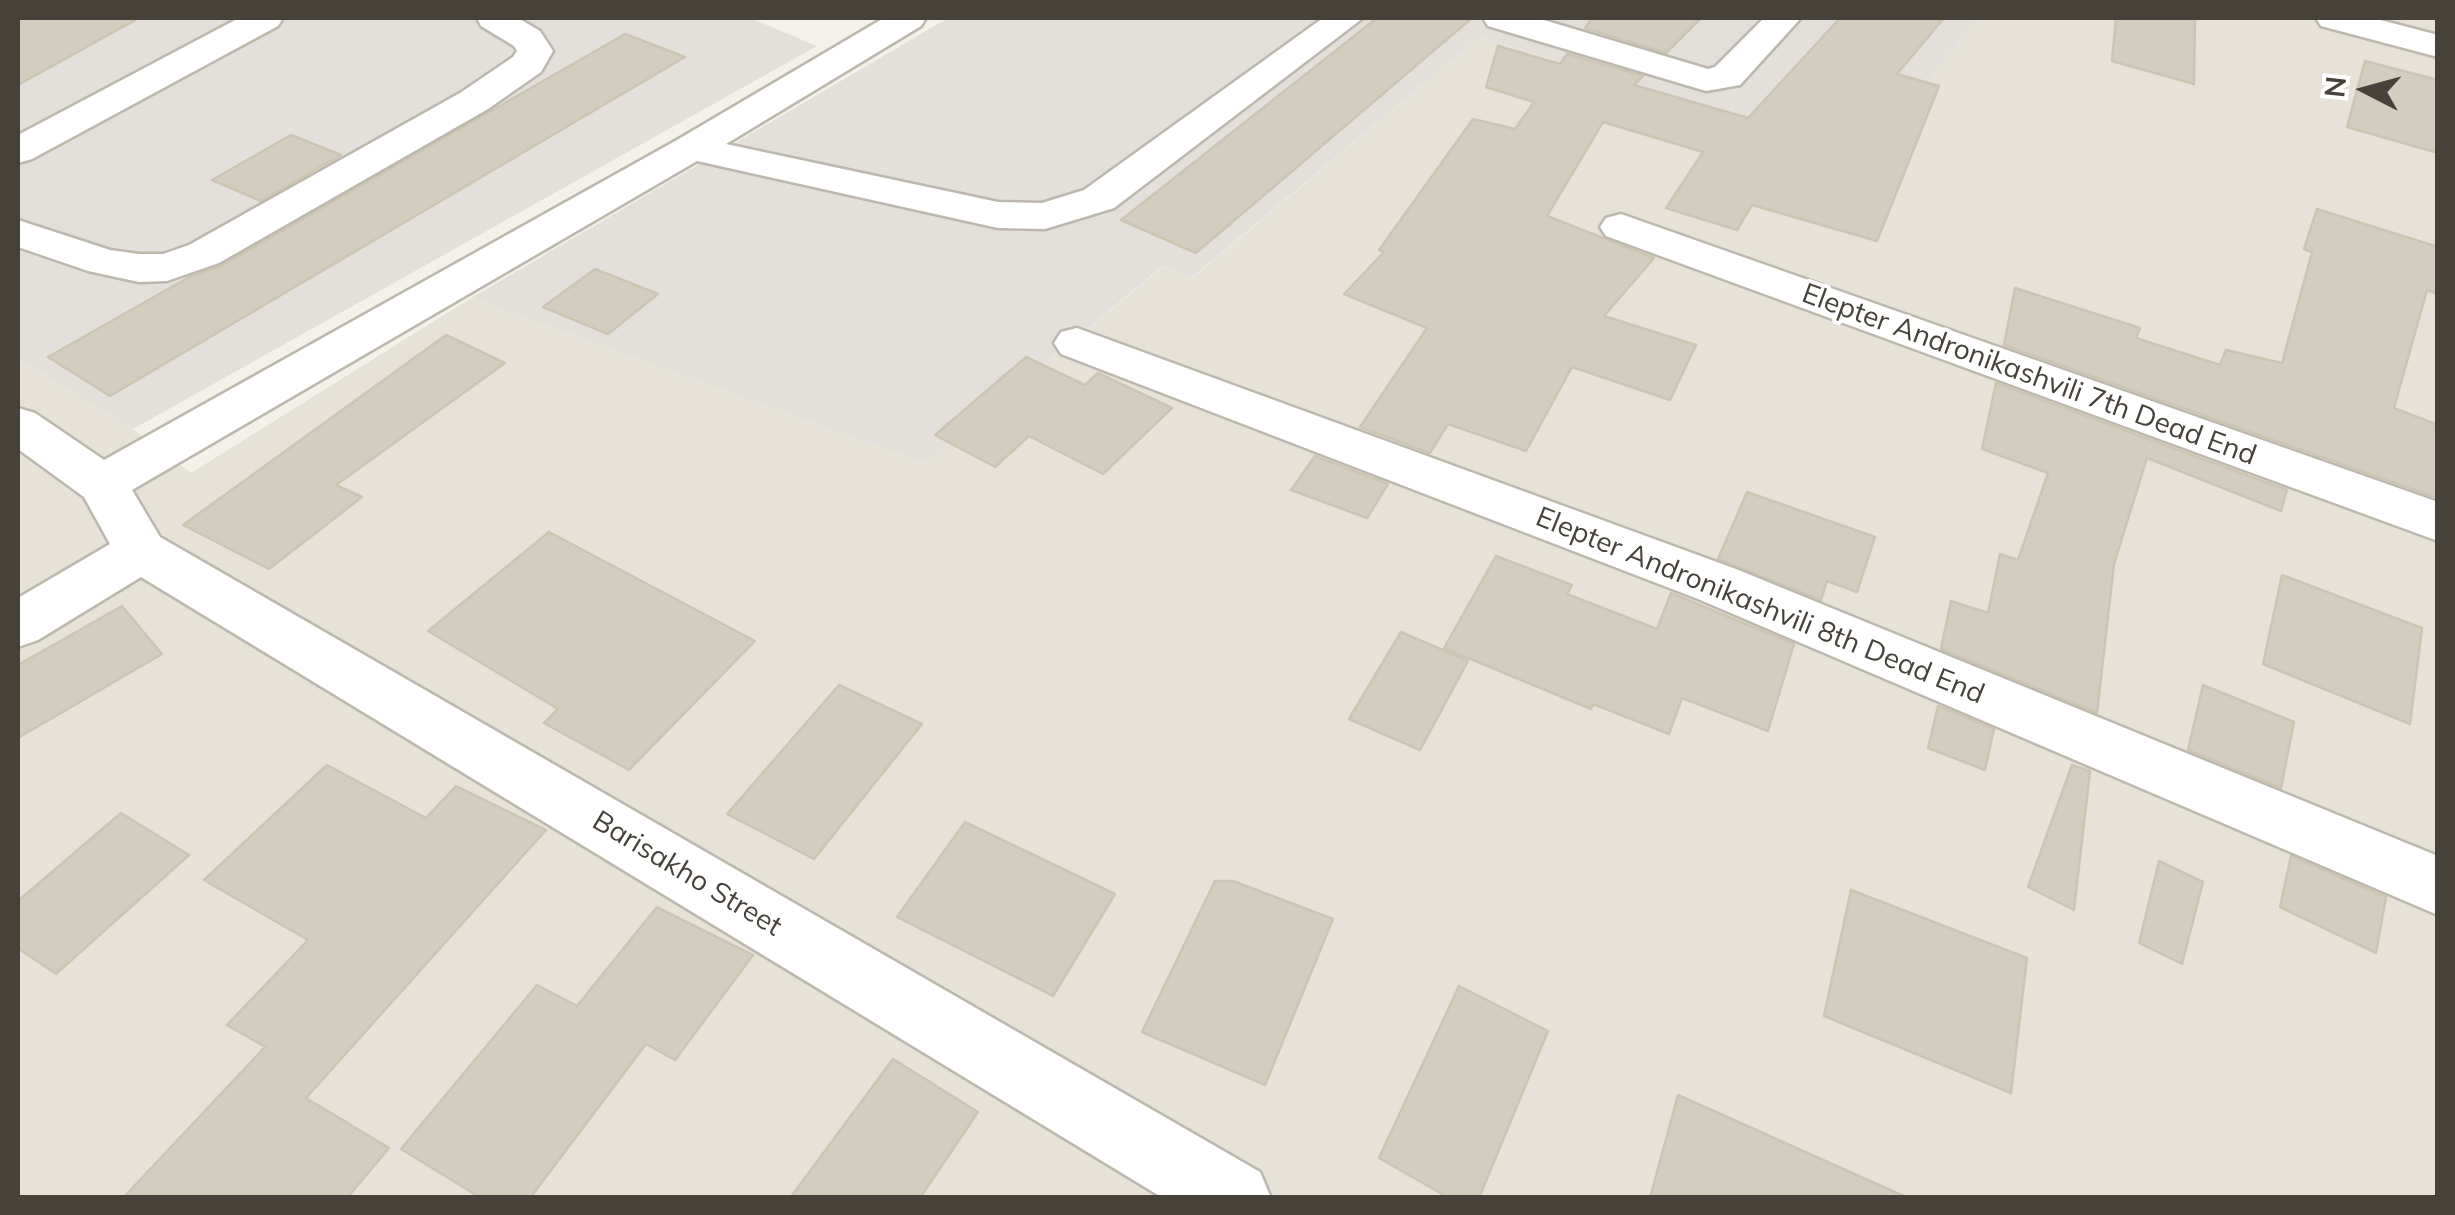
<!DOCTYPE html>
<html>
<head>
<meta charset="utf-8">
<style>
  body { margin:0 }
  #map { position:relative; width:2455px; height:1215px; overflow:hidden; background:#f3f1ea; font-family:Mulish,sans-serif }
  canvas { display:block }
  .frame { position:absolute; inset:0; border:20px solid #464139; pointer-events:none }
  .north { position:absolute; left:2315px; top:40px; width:100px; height:100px; -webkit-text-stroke:8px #fff; paint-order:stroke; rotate:276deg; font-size:28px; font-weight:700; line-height:40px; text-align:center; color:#464139 }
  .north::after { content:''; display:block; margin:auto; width:35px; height:45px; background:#464139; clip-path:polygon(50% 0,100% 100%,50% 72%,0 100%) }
</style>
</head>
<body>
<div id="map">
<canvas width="2455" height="1215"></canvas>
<div class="frame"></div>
<div class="north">N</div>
</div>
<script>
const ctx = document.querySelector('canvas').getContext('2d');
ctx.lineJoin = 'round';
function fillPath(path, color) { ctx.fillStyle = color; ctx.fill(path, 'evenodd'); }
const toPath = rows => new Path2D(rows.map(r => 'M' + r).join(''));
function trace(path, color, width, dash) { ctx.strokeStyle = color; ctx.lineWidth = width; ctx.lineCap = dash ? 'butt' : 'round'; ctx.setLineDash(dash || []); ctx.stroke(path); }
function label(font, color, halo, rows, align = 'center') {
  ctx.font = font + ' Mulish,sans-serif'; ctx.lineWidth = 8; ctx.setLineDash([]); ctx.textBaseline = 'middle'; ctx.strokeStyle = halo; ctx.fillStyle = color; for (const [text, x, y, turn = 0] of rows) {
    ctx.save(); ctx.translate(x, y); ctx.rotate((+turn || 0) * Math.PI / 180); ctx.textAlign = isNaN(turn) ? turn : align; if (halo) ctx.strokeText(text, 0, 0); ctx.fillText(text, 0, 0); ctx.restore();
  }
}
const residential = toPath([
  [1977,18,2437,18,2437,1197,18,1197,18,359,133,429,191,473,471,298,925,464,1165,265,1192,278,1480,37,1871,158]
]);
const industrial = toPath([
  [18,18,750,18,817,46,133,429,18,359],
  [948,18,1977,18,1871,158,1480,37,1191,278,1164,265,925,464,471,298]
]);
const building = toPath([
  [18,18,139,18,18,85,18,18],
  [1377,18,1472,18,1196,253,1121,220,1377,18],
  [1592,18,1701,18,1666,53,1585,28,1592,18],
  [1840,18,1944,18,1897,74,1939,86,1877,241,1752,205,1737,230,1666,208,1703,152,1603,122,1547,216,1654,258,1604,316,1696,345,1670,400,1572,367,1526,451,1448,424,1430,453,1360,427,1427,328,1344,294,1384,252,1379,250,1473,119,1515,129,1534,102,1486,87,1498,46,1560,64,1567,54,1643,76,1634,85,1748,118,1840,18],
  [2116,18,2195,18,2194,84,2112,61,2116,18],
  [625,34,685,57,110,396,48,357,191,276,221,266,625,34],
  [2365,61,2438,80,2438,153,2347,127,2365,61],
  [291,135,341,155,261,201,212,180,291,135],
  [2317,209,2438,247,2438,294,2427,290,2394,408,2438,425,2438,498,2004,345,2015,288,2140,328,2136,338,2220,365,2226,350,2282,363,2312,252,2304,249,2317,209],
  [595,269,658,294,608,334,543,307,595,269],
  [446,335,505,363,336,485,362,497,269,569,183,525,446,335],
  [1026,357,1085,385,1098,373,1172,408,1103,474,1029,436,995,467,935,435,1026,357],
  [1996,383,2287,490,2281,511,2147,458,2114,564,2097,713,1941,649,1951,601,1988,613,2000,554,2018,560,2048,473,1982,449,1996,383],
  [1315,456,1388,484,1367,518,1291,490,1315,456],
  [1747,492,1875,537,1857,592,1827,581,1821,600,1718,559,1747,492],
  [549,532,755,641,629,770,544,723,558,709,428,631,549,532],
  [1496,556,1572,585,1567,594,1657,629,1671,593,1794,644,1768,731,1682,698,1669,734,1593,704,1591,709,1444,648,1496,556],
  [2282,575,2422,628,2410,724,2263,664,2282,575],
  [122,606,162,654,18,738,18,665,122,606],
  [1401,632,1468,661,1420,750,1349,719,1401,632],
  [839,685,922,724,814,859,727,814,839,685],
  [2203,685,2294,722,2281,788,2188,750,2203,685],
  [1938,706,1994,729,1985,770,1928,748,1938,706],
  [327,765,426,818,456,786,546,830,306,1098,389,1148,347,1198,123,1198,265,1047,227,1025,308,940,204,880,327,765],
  [2072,765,2090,771,2074,910,2028,887,2072,765],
  [121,813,189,855,56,974,18,948,18,901,121,813],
  [965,822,1115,894,1053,996,897,917,965,822],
  [2291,856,2386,897,2376,953,2280,907,2291,856],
  [2159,861,2203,882,2182,964,2139,943,2159,861],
  [1215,881,1233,881,1333,919,1265,1085,1142,1032,1215,881],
  [1851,890,2027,958,2011,1093,1824,1016,1851,890],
  [657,907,753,955,675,1060,646,1044,530,1198,481,1198,401,1149,537,985,577,1006,657,907],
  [1459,986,1548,1031,1479,1198,1449,1198,1379,1158,1459,986],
  [893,1059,978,1112,920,1198,790,1198,893,1059],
  [1678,1095,1908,1198,1650,1198,1678,1095]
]);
const minor = toPath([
  [239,18,283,18,278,26,32,159,18,163,18,135,239,18],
  [477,18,518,18,540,31,553,51,541,72,488,109,219,263,167,281,139,282,88,271,18,247,18,220,110,250,139,254,163,254,189,245,460,93,513,57,517,51,514,46,481,26,477,18],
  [884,18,926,18,921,26,726,144,998,202,1042,203,1084,190,1323,18,1363,18,1114,208,1045,229,998,228,697,161,132,490,160,537,1260,1172,1271,1198,1163,1198,141,577,38,640,18,647,18,598,110,544,84,497,18,449,18,408,35,413,104,460,677,140,884,18],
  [1483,18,1537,18,1708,69,1715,67,1764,18,1801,18,1740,85,1706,91,1488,26,1483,18],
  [2316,18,2373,18,2438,35,2438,57,2321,26,2316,18],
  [1621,214,2438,502,2438,541,1606,236,1600,227,1606,218,1621,214],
  [1077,328,1736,569,2438,856,2438,915,1698,599,1061,354,1054,343,1061,332,1077,328]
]);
const streetNames = [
  ["Elepter Andronikashvili 7th Dead End",2029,375,20],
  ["Elepter Andronikashvili 8th Dead End",1760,606,22],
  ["Barisakho Street",687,874,31]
];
fillPath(residential, '#e6e2d8');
fillPath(industrial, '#e3e0db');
fillPath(building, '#d3cdc0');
trace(building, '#cdc5b4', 2.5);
trace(minor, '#bdb8ad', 5);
fillPath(minor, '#fff');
label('28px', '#464139', '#fff', streetNames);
</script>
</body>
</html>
